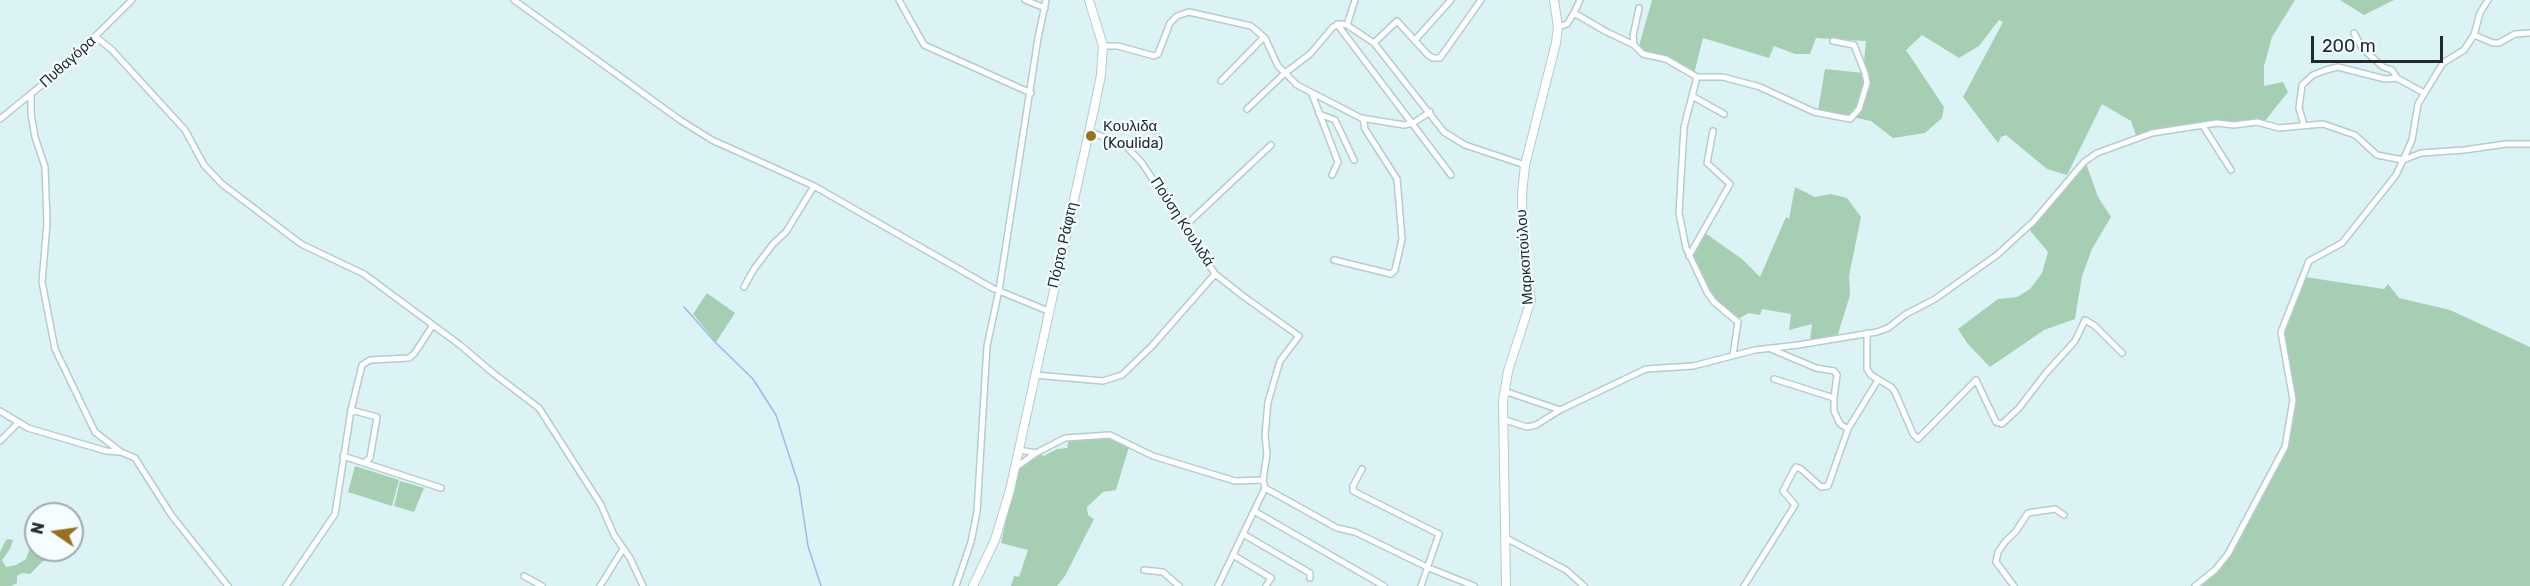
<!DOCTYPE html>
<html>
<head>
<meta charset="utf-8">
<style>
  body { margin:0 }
  #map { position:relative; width:2530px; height:586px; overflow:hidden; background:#dcf3f6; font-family:Rubik,sans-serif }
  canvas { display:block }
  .north { position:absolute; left:24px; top:502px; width:60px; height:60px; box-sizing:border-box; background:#f4fdff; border:2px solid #a0a9ab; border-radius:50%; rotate:283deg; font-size:16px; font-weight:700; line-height:24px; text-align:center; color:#222b2c }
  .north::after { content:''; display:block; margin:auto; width:21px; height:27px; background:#9a701e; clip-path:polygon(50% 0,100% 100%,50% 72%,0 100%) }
  .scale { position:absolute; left:2311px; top:36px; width:132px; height:27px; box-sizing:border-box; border:3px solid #222b2c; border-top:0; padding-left:8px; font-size:18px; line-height:21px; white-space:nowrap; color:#222b2c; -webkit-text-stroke:4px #f4fdff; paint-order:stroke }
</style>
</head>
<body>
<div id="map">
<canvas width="2530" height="586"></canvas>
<div class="north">N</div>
<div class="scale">200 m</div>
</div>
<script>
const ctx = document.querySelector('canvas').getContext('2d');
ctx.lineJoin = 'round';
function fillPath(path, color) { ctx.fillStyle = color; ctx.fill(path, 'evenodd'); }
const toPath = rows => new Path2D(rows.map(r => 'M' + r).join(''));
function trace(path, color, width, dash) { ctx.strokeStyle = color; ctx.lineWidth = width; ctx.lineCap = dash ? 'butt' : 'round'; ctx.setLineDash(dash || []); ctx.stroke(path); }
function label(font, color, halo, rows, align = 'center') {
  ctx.font = font + ' Rubik,sans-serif'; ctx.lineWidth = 4.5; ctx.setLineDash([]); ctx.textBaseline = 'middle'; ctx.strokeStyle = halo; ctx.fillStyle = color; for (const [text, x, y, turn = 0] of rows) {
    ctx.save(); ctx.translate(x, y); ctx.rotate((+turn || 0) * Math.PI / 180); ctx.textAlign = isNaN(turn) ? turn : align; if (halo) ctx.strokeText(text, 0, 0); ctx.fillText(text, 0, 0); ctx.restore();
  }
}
const green = toPath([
  [1652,0,2295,0,2272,37,2264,66,2264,86,2283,82,2288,92,2264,122,2238,123,2219,121,2136,135,2131,121,2102,104,2067,175,2047,169,2006,135,2001,137,1998,143,1963,97,2003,22,1999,20,1979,46,1959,58,1922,35,1906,50,1944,107,1942,118,1925,133,1893,138,1871,121,1818,110,1825,69,1863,73,1866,41,1816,38,1810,54,1795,54,1774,46,1769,58,1703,38,1694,74,1671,58,1650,55,1639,46],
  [2340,0,2394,0,2364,15],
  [2086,163,2098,197,2111,217,2092,249,2082,276,2075,319,2044,330,1990,367,1967,343,1958,329,1998,299,2017,297,2030,289,2042,273,2048,252,2028,228,2054,202],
  [1795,187,1815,197,1831,194,1847,198,1861,217,1849,276,1850,295,1838,334,1810,341,1812,324,1789,330,1791,314,1762,309,1760,315,1749,313,1738,319,1710,294,1692,257,1705,233,1742,259,1760,277,1786,217,1789,219],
  [2305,277,2384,289,2388,284,2399,298,2450,310,2530,347,2530,586,2198,586,2218,570,2227,559,2289,440,2294,400,2282,332],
  [707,293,735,313,716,342,693,314],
  [1110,437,1129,447,1116,490,1103,492,1087,507,1088,515,1094,519,1065,576,1057,586,1011,586,1014,576,1019,577,1028,550,1001,543,1017,468,1038,453,1044,456,1057,449,1067,448,1069,439],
  [355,466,399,480,392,506,348,492],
  [400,481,424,488,414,512,394,506],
  [29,533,36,535,36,550,55,550,55,556,42,562,30,574,22,573,17,576,17,583,11,586,0,586,0,552,5,542,7,539,13,540,10,549,2,560,6,567,16,565,26,559,30,548,27,538]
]);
const stream = toPath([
  [684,307,715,342,753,379,776,415,799,486,808,546,821,586]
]);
const street = toPath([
  [514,0,680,120,712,140,814,186,992,288,1048,311],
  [899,0,924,45,1031,93],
  [1025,0,1045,8],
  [1574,13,1580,0],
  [1337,24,1451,175],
  [1347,25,1355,0],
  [1558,27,1567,24,1574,13,1605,31,1634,45,1643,54,1666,59,1697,77],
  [2354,33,2362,48,2383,67,2392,70,2397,78],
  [2474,35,2480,13,2488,0],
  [96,37,112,50,185,130,204,165,222,184,301,244,364,274,460,345,493,373,539,408,601,505,614,535,630,558,643,586],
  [1415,40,1451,0],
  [1374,43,1397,21,1428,55,1433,58,1440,58,1481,0],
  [1634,45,1633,36,1639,8],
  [1103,46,1118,46,1154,56,1158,54,1170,23,1177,16,1189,12,1251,26,1265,38,1278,66,1297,85,1361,118,1404,125,1413,123,1430,112],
  [1221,81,1264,37],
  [1312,94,1338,162,1332,175],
  [31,96,31,114,35,137,45,167,47,223,42,282,55,349,95,432,121,452,135,458,172,516,228,586],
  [1692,96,1724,114],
  [1247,109,1285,73,1310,54,1333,27,1341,24,1347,25,1374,43,1444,132,1465,145,1525,165],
  [1319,114,1335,120,1354,160],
  [0,119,64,67,132,0],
  [2304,125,2299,108,2302,85,2313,75,2326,70,2338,67,2385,79,2397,78,2424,93],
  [2203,126,2231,170],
  [1090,132,1125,145,1142,163,1215,274],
  [1185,226,1271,145],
  [1689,256,1730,184,1707,163,1713,131],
  [1334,260,1391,274,1395,270,1402,239,1397,179,1365,129,1363,118],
  [744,287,754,269,773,244,786,232,814,186],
  [1867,333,1867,369,1871,375,1891,387,1895,392,1913,434,1918,439,1976,380,1996,422,2002,424,2019,408,2046,373,2075,341,2085,320,2095,326,2122,353],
  [1771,349,1816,368,1834,371,1837,375,1834,398,1774,379],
  [1733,355,1738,322,1714,302,1707,292,1686,248,1679,213,1684,127,1697,77,1723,77,1760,87,1814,112,1850,119,1859,109,1867,83,1865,73,1854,45,1833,41],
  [351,410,377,417,370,458,364,463],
  [1560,410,1646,369,1693,366,1755,350,1798,345,1877,332,1888,328,1906,314,1935,299,1997,255,2034,221,2084,162,2097,153,2152,133,2217,123,2234,125,2257,122,2279,128,2323,124,2355,135,2377,155,2403,160,2412,140,2418,104,2443,63,2464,50,2474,35,2493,43,2499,43,2515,34,2530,33],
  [0,411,28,428,106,451,119,452],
  [1502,419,1527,427,1536,425,1560,410,1504,391],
  [1848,429,1878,380],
  [0,441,18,423],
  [1019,450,1036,453],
  [343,456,441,488],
  [1015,468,1036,453,1065,438,1110,435,1153,456,1235,481,1263,480,1267,454,1265,435,1268,402,1280,361,1299,336,1243,296,1215,274,1152,346,1122,375,1103,381,1035,375],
  [1362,469,1353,486,1353,491,1439,534,1421,586],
  [1263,480,1265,488,1337,528,1355,532,1429,568,1474,586],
  [1254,511,1384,586],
  [1243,534,1310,573,1310,578],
  [1506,538,1566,570,1584,586],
  [1233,555,1271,578,1266,586],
  [1144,570,1163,572,1179,586],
  [524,576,542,586],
  [286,586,335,514,351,410,362,365,370,360,409,358,414,354,433,325],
  [600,586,623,549],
  [956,586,971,542,977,512,987,346,999,290,1038,38,1046,0],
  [1218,586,1265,488],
  [1744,586,1795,505,1783,491,1794,470,1796,467,1801,469,1821,487,1828,486,1848,429,1840,424,1834,411,1834,398],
  [2014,586,1996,562,1998,552,2005,542,2016,531,2028,513,2055,509,2064,515],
  [2195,586,2215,570,2228,554,2285,447,2293,400,2281,332,2309,261,2342,243,2396,175,2403,160,2421,153,2464,150,2506,144,2530,144]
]);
const secondary = toPath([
  [973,586,995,540,1010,490,1094,109,1101,75,1103,46,1089,0],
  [1506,586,1503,401,1508,371,1531,300,1523,248,1522,193,1525,165,1556,43,1558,27,1554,0]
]);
const markers = [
  [1091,136,6,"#9a701e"]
];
const streetNames = [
  ["Πυθαγόρα",68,62,-42],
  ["Πούση Κουλιδά",1182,222,57],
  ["Πόρτο Ράφτη",1063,245,-77],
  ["Μαρκοπούλου",1525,257,-94]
];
const poiNames = [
  ["Κουλιδα",1103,127],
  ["(Koulida)",1103,144]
];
fillPath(green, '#a5ceb3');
trace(stream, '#99b9ea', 1.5);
trace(street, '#b5cccf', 8);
trace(secondary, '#b5cccf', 10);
trace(street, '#fff', 5);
trace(secondary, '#fff', 8);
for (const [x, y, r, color] of markers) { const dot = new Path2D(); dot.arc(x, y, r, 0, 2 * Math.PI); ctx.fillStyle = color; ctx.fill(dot); trace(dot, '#f4fdff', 2); }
label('15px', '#222b2c', '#f4fdff', streetNames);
label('15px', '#222b2c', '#f4fdff', poiNames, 'left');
</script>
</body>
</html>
